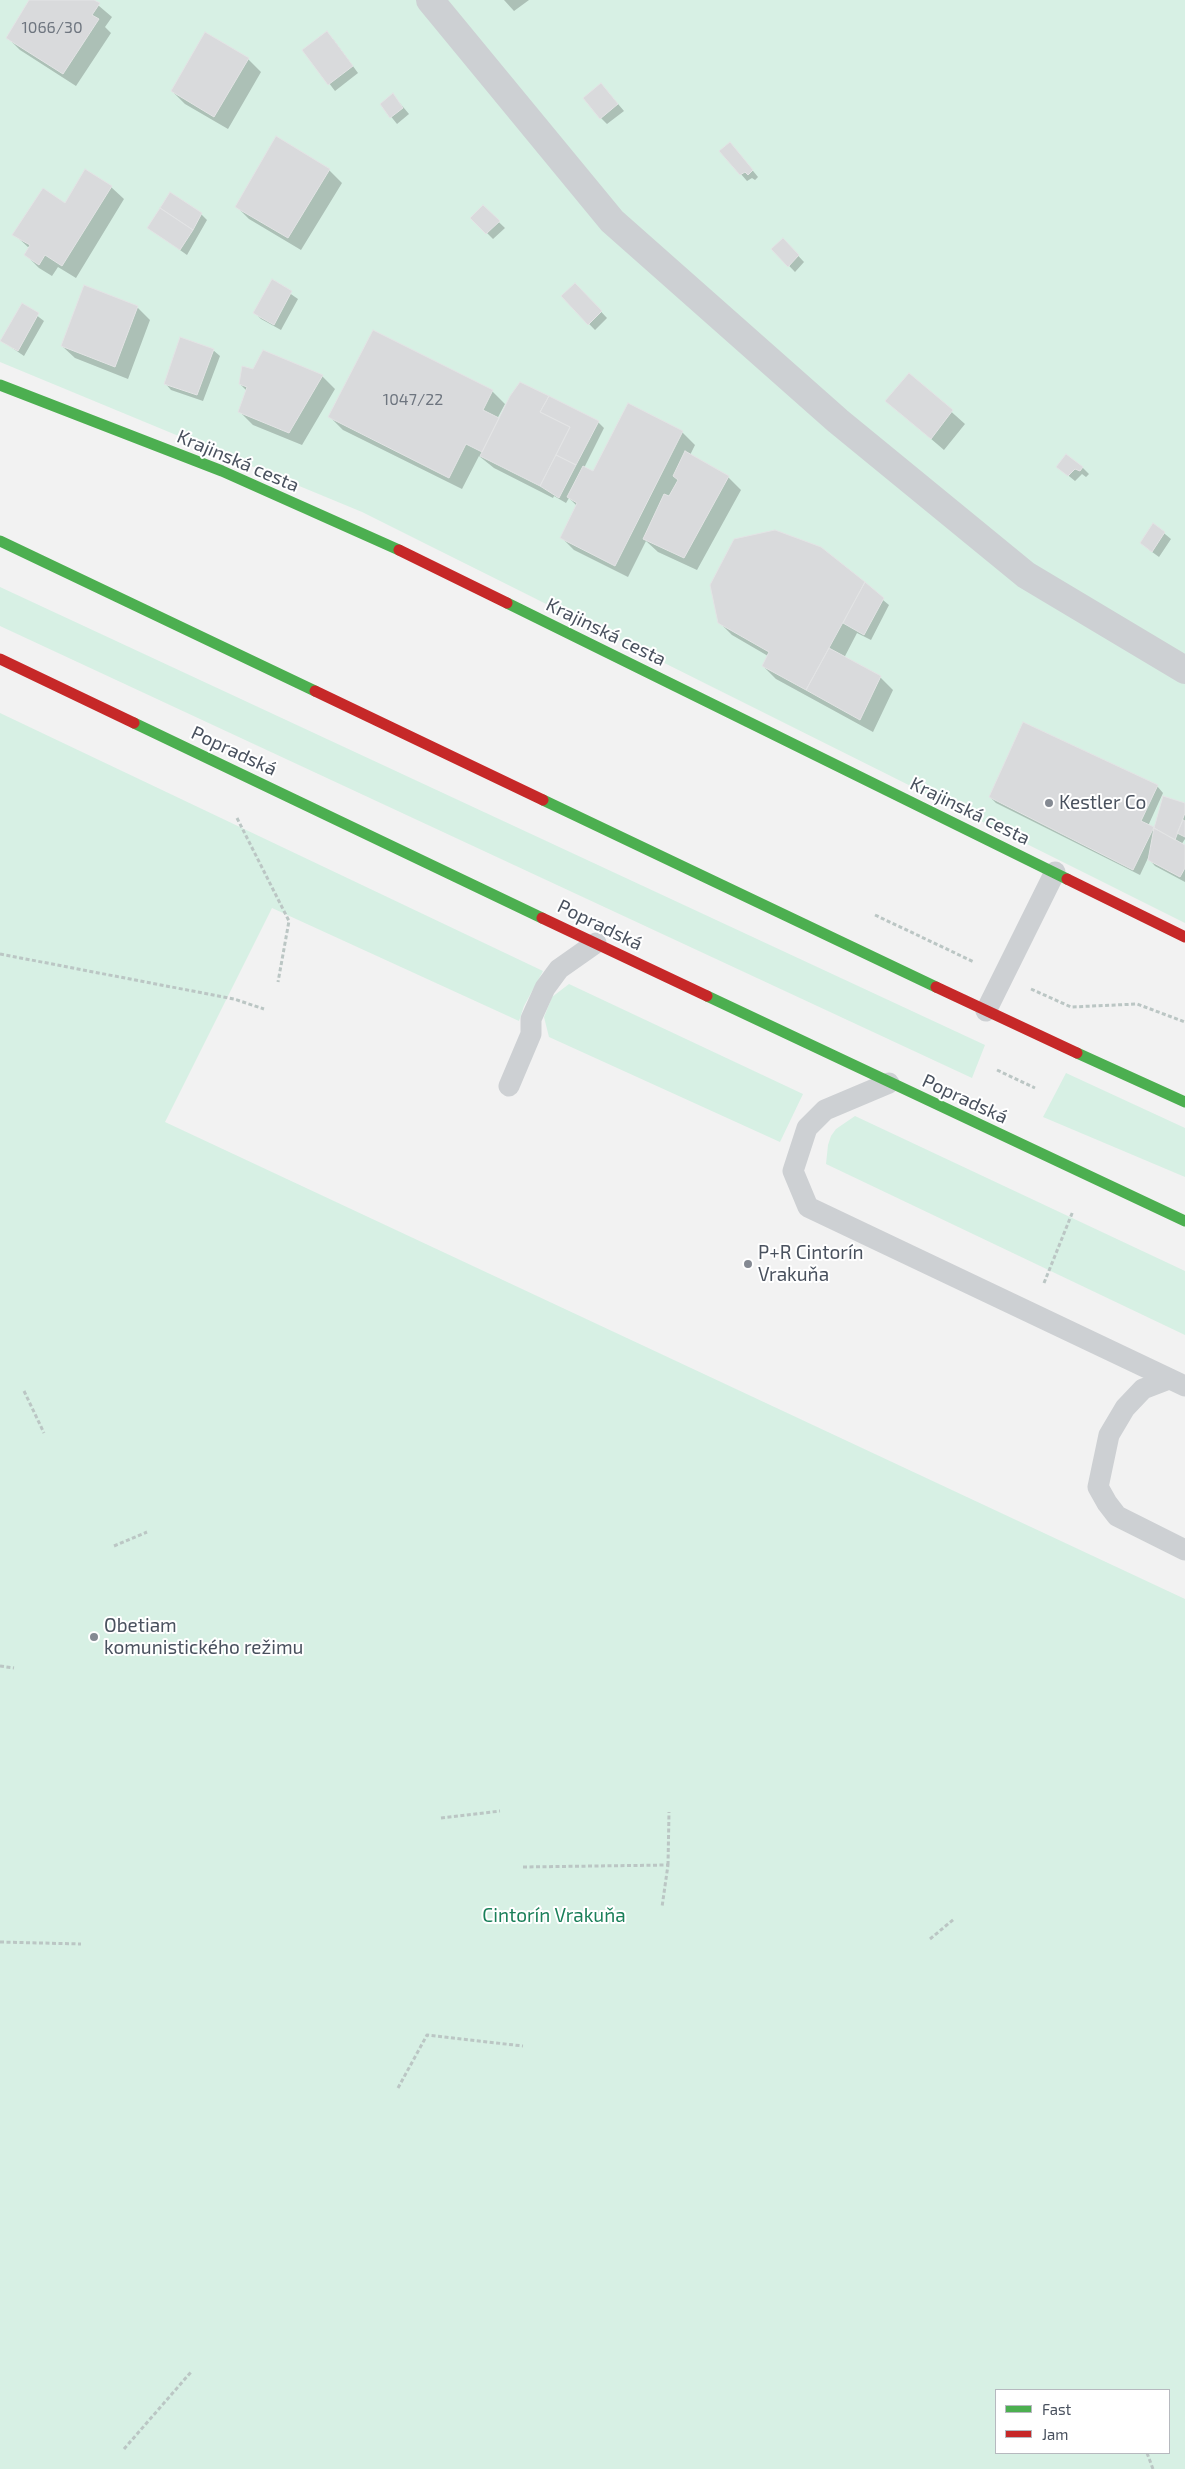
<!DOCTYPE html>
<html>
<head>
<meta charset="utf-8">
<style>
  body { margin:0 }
  #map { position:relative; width:1185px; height:2469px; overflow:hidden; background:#f2f2f2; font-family:"Exo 2",sans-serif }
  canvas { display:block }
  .legend { position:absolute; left:995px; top:2389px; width:175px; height:65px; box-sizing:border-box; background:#fff; border:1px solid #b6b9bf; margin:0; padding:6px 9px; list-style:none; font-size:15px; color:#49515e }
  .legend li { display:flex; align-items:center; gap:10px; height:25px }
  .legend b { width:25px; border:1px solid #b6b9bf }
</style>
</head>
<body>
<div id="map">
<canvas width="1185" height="2469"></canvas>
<ul class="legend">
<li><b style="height:6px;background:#4caf50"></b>Fast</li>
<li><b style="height:6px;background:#c62828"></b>Jam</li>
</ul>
</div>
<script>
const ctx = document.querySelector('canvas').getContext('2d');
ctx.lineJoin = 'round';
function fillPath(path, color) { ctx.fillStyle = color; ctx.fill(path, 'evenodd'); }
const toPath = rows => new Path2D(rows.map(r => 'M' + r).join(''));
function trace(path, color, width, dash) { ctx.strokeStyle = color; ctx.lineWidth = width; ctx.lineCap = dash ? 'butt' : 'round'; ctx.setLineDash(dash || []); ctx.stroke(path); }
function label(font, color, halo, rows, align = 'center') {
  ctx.font = font + ' "Exo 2",sans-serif'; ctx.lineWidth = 4; ctx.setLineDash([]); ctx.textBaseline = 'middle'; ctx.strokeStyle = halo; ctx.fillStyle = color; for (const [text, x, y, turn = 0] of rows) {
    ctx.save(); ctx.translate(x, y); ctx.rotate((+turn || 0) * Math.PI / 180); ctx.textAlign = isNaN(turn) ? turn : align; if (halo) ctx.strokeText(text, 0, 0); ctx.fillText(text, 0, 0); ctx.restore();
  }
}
const green = toPath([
  [0,0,1185,0,1185,923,362,512,0,362],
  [0,587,985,1045,972,1078,0,626],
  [0,713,543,971,524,1006,519,1021,272,908,165,1122,1185,1599,1185,2469,0,2469],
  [996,2390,1169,2390,1169,2453,996,2453],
  [569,984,803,1094,780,1142,549,1037,544,1017,552,997],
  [1066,1073,1185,1128,1185,1177,1043,1117],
  [855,1116,1185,1271,1185,1335,826,1164,828,1145,831,1136,836,1129]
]);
const shadow = toPath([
  [31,0,92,0,112,17,105,27,111,33,76,86,20,50,7,37],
  [504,0,529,0,514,11],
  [333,39,358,73,335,91,304,50],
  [248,59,261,72,228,129,185,104,172,91],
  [601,84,624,111,607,124,601,118],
  [393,95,409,114,397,124,381,104],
  [736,150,758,177,755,180,752,178,747,181,721,151],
  [329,170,342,183,301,250,249,219,236,206],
  [111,187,124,199,76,278,58,267,52,276,39,268,26,255,30,249,14,234,65,204],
  [483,207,505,228,493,239,472,218],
  [201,214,207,220,187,255,149,228],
  [789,246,804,262,795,272,773,249],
  [272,281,298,299,281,330,261,319,255,313],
  [575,284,607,318,595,330,562,296],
  [23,305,44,321,24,356,2,341],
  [137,307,150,320,128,379,75,358,62,346],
  [213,350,220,356,203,401,171,390,165,383],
  [253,371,322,376,335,389,302,445,253,425,240,412,247,391,240,384],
  [909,374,965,424,944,450,887,401],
  [492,391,505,404,497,419,500,420,598,422,604,428,584,468,594,473,682,432,695,445,690,455,728,477,741,490,697,570,658,552,646,541,628,577,574,550,561,537,577,506,569,498,566,503,554,496,553,498,494,468,479,456,462,489,343,430,330,417],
  [1058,467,1082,467,1089,474,1086,477,1082,474,1075,481],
  [1154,525,1171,539,1159,557,1148,549],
  [820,548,889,605,871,640,857,633,844,658,880,677,893,690,873,732,776,679,763,666,768,656,732,635,719,622],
  [1157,786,1163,793,1148,826,1156,831,1185,805,1185,839,1181,845,1185,847,1185,882,1155,866,1148,858,1140,875,996,803,990,797]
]);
const building = toPath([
  [29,0,94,0,100,3,92,15,99,19,63,74,6,38,29,0],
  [327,31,353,66,328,85,302,50,327,31],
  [205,32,249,58,214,117,171,91,205,32],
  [601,83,618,104,600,119,583,98,601,83],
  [393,93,403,108,390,118,380,104,393,93],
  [276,136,330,169,288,238,235,207,276,136],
  [730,142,753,170,748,175,745,172,740,175,719,151,730,142],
  [85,169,112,186,62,266,45,255,39,265,24,255,30,245,12,235,43,188,65,203,85,169],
  [170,192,202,213,193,230,160,208,170,192],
  [483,205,500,221,486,234,470,218,483,205],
  [160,208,193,230,180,250,147,228,160,208],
  [783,238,799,255,788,267,771,249,783,238],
  [272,279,292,291,274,325,253,313,272,279],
  [575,283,602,311,588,325,561,296,575,283],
  [84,285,138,306,115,367,61,346,84,285],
  [22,303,39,313,18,351,0,341,22,303],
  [373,330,493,390,483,410,499,418,482,452,466,444,449,478,328,417,373,330],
  [180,337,214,349,197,395,164,384,180,337],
  [263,350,323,375,289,433,238,412,247,387,239,384,242,366,253,369,263,350],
  [909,373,953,410,931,439,885,401,909,373],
  [520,382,549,396,540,412,570,427,540,486,480,456,510,396,520,382],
  [549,396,599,421,576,465,556,455,570,427,540,412,549,396],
  [628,403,683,431,615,566,560,538,577,503,567,497,583,466,593,471,628,403],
  [685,451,729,476,684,558,643,539,664,494,669,496,678,480,673,476,685,451],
  [1066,454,1083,467,1080,471,1075,469,1068,476,1056,467,1066,454],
  [556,455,576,465,559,498,540,486,556,455],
  [1153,523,1165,532,1152,552,1140,543,1153,523],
  [775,530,821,547,865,582,806,690,762,666,769,652,718,623,710,585,734,539,775,530],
  [865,582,884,598,864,635,843,623,865,582],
  [829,648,881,676,860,720,806,690,829,648],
  [1023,722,1158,785,1141,821,1154,827,1133,870,989,797,1023,722],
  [1163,796,1185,803,1185,813,1175,840,1154,828,1163,796],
  [1183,820,1185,821,1185,837,1177,833,1183,820],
  [1154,828,1185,845,1185,868,1180,877,1148,860,1154,828]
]);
const path = toPath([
  [237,818,289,921,278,982],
  [875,915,974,962],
  [0,954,234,999,264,1009],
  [1031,989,1071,1007,1137,1004,1185,1022],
  [997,1070,1035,1088],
  [1044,1283,1073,1211],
  [24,1391,44,1433],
  [114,1546,147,1532],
  [0,1666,14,1668],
  [441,1818,500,1811],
  [668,1865,669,1812],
  [523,1867,668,1865,662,1907],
  [930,1939,954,1919],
  [0,1942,81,1944],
  [398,2088,427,2035,523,2046],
  [124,2449,191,2372],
  [1147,2453,1153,2469]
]);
const lane = toPath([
  [986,1011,1055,872],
  [889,1083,825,1110,807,1128,793,1171,808,1207,1185,1386],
  [509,1086,531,1034,531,1019,545,988,559,969,596,943],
  [1169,1379,1143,1389,1125,1408,1109,1435,1098,1487,1107,1503,1117,1516,1185,1550]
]);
const street = toPath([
  [430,0,612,221,838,421,1026,575,1185,670]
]);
const fast = toPath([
  [0,385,222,471,399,550],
  [0,541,315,691],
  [507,603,1067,879],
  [134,723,542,918],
  [543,800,936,987],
  [707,996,1185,1221],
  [1077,1053,1185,1102]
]);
const jam = toPath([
  [399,550,507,603],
  [0,659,134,723],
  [315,691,543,800],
  [1067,879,1185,937],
  [542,918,707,996],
  [936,987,1077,1053]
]);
const markers = [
  [1049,803,5,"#848992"],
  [748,1264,5,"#848992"],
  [94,1637,5,"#848992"]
];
const numberNames = [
  ["1066/30",52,28],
  ["1047/22",413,400]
];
const streetNames = [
  ["Krajinská cesta",238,461,23],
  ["Krajinská cesta",606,632,26],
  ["Popradská",234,751,25],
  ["Krajinská cesta",970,811,26],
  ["Popradská",600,925,26],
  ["Popradská",965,1099,25]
];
const poiNames = [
  ["Kestler Co",1059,803],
  ["P+R Cintorín",758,1253],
  ["Vrakuňa",758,1275],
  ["Obetiam",104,1626],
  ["komunistického režimu",104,1648]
];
const parkNames = [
  ["Cintorín Vrakuňa",554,1916]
];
fillPath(green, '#d7f0e4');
fillPath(shadow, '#0003');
fillPath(building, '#d9dadc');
trace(building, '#e3e4e5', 1);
trace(path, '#bbc6c4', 3, [4, 2.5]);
trace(lane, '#cdd0d3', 21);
trace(street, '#cdd0d3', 28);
trace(fast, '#4caf50', 11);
trace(jam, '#c62828', 11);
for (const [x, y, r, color] of markers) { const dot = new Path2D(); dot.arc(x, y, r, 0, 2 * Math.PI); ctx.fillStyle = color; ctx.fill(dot); trace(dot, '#fff', 2); }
label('16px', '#6e757f', null, numberNames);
label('19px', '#49515e', '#fff', streetNames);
label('19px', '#49515e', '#fff', poiNames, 'left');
label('19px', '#1a7f59', '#fff', parkNames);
</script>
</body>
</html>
